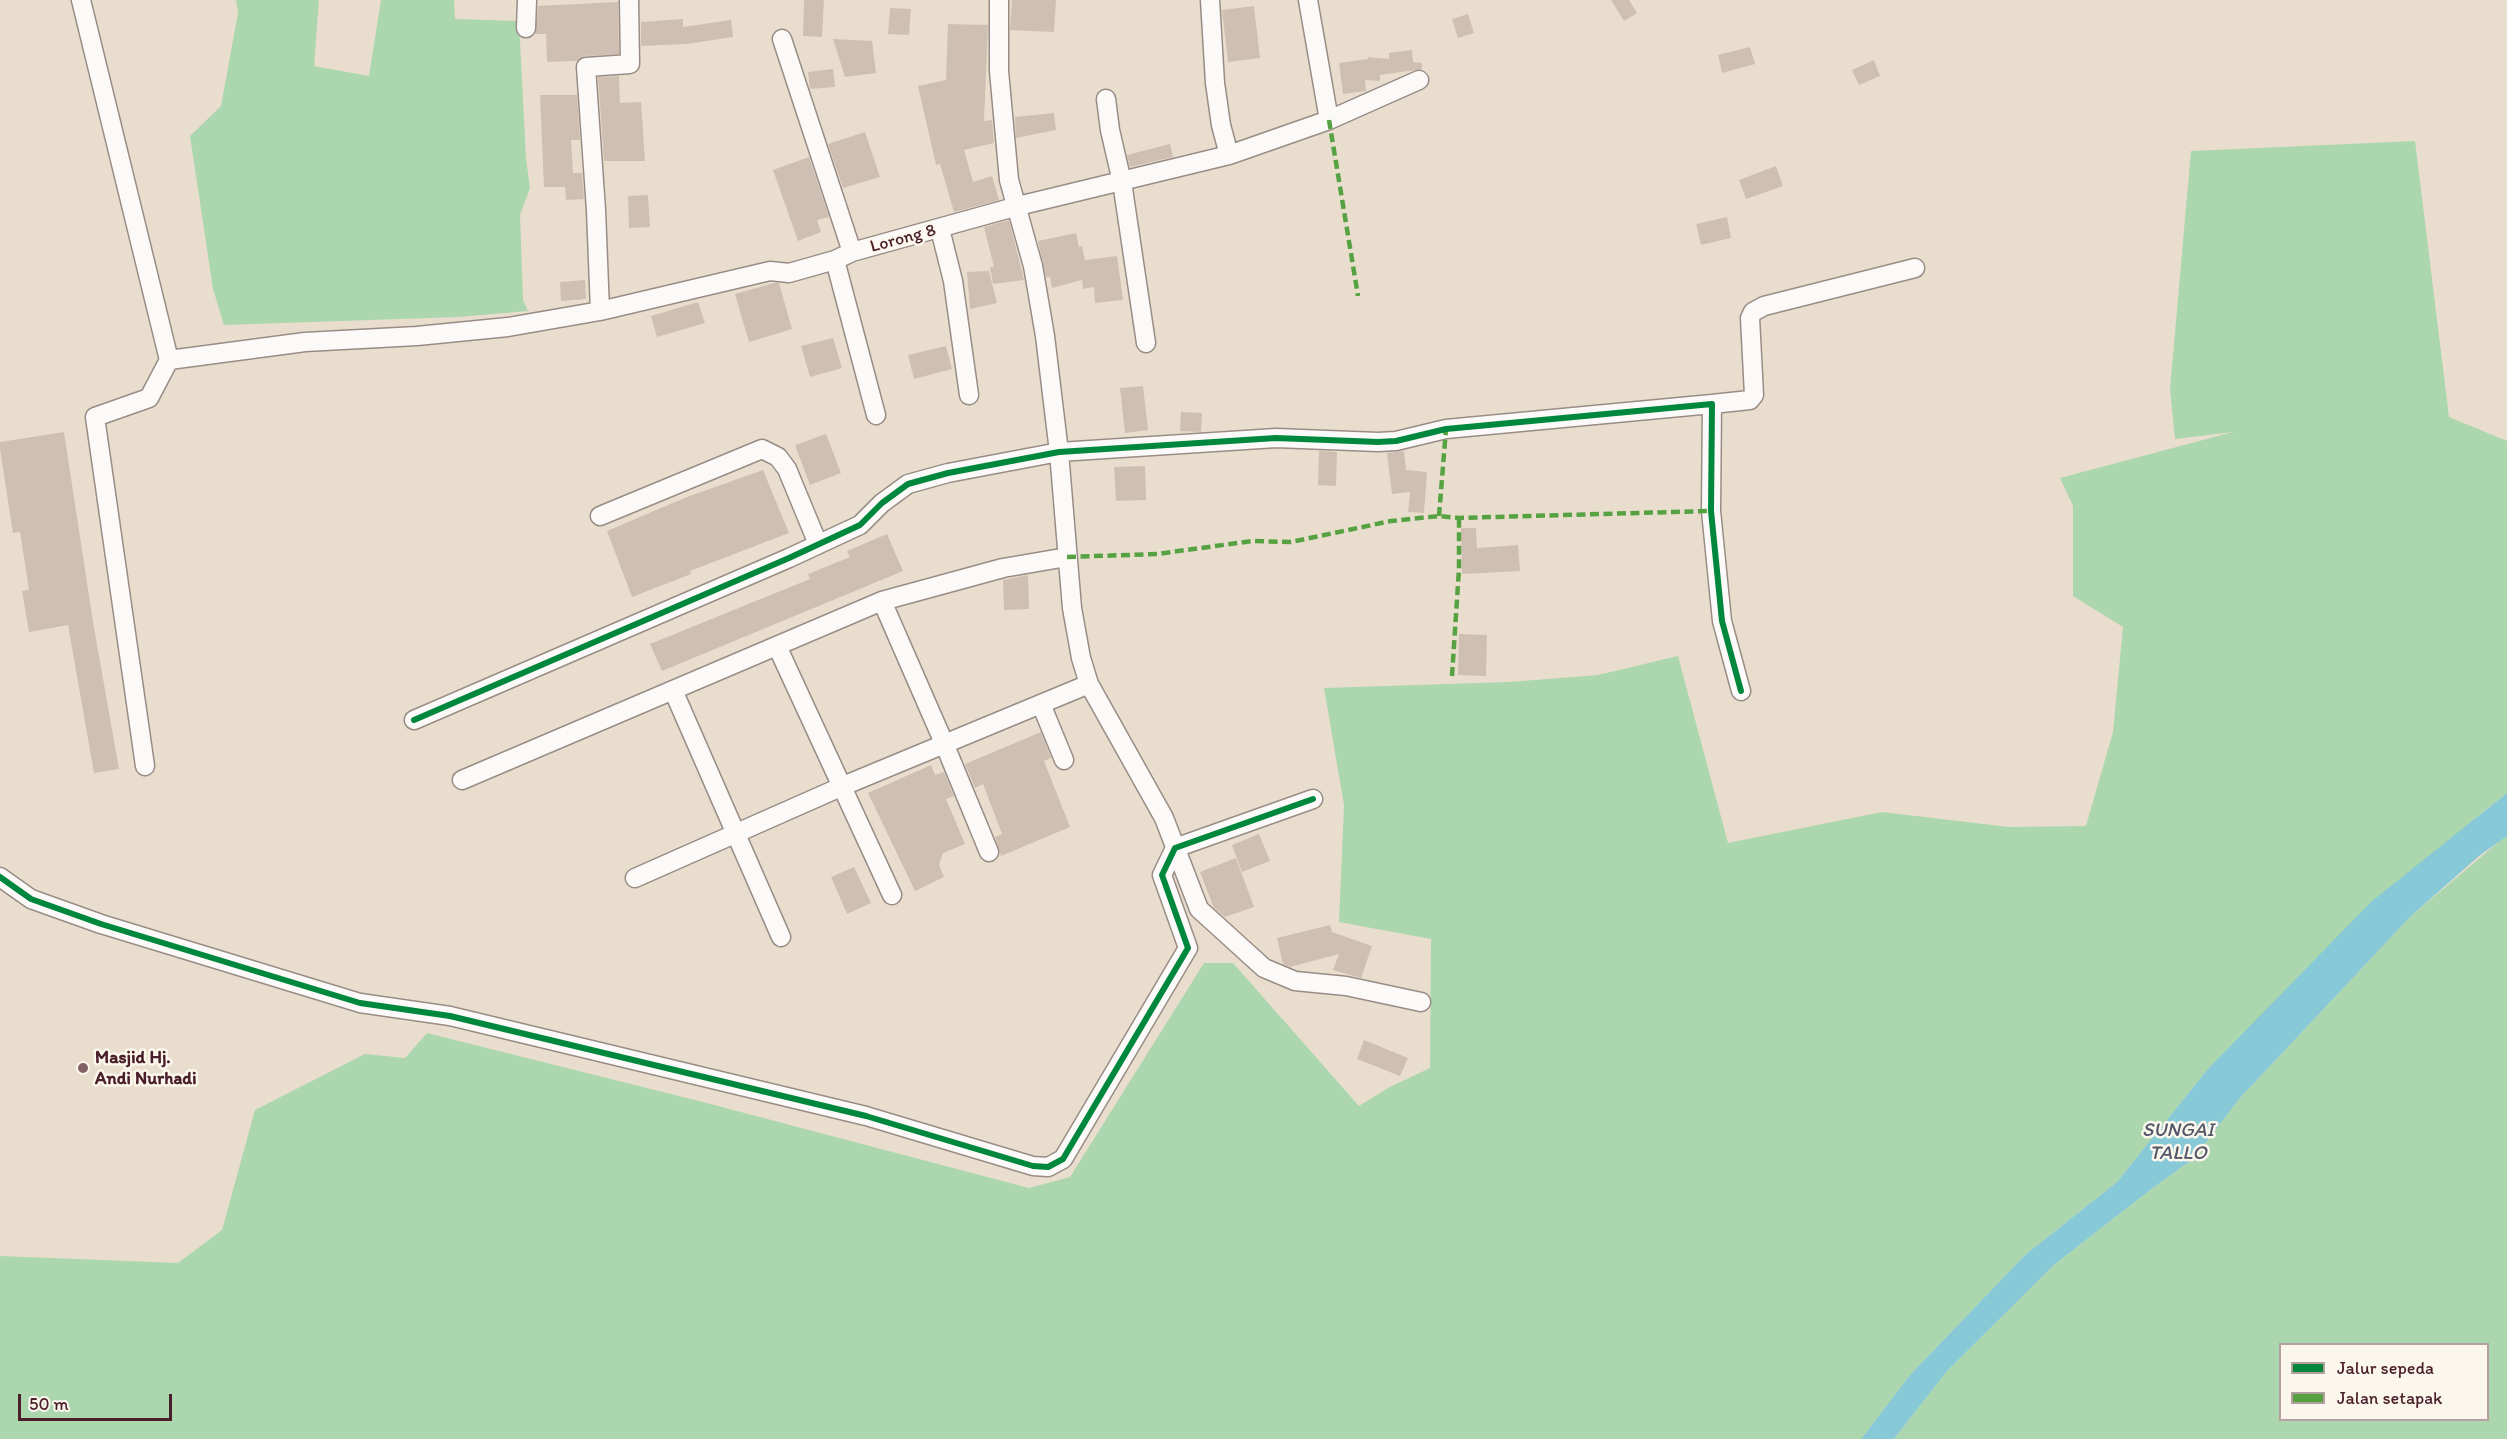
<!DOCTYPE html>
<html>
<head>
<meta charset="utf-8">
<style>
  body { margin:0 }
  #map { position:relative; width:2507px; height:1439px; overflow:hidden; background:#e9dece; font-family:Itim,sans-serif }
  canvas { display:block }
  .legend { position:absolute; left:2279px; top:1343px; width:210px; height:78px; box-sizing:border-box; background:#fbf7ec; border:2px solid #b4a19f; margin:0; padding:8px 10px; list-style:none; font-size:18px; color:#4a1f2b }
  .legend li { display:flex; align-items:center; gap:12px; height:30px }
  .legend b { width:30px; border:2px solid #b4a19f }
  .scale { position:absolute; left:18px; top:1394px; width:154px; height:27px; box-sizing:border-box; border:3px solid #4a1f2b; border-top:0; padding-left:8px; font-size:18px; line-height:21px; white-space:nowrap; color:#4a1f2b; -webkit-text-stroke:4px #fbf7ec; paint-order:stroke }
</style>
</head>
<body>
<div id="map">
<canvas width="2507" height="1439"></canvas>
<ul class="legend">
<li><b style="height:8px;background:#00873e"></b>Jalur sepeda</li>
<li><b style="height:8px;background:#56a243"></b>Jalan setapak</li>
</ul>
<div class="scale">50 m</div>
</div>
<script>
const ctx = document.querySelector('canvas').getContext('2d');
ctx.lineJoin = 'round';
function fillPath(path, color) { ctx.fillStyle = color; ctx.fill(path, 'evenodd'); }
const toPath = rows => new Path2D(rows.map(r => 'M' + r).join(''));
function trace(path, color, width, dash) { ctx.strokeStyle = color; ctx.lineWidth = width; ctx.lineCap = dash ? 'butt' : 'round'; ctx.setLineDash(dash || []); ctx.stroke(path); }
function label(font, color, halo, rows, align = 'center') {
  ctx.font = font + ' Itim,sans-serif'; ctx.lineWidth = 5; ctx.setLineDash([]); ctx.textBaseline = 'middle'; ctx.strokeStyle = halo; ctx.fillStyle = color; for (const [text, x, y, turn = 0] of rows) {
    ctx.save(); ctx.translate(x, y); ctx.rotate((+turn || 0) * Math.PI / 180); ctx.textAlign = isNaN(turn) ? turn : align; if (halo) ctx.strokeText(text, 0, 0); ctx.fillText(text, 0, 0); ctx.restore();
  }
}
const green = toPath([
  [236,0,319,0,314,66,369,76,381,0,454,0,455,19,519,21,526,158,530,188,520,215,523,300,528,311,459,317,224,325,213,289,190,136,221,106,238,13],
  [2415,141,2449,417,2507,441,2507,793,2478,816,2207,1070,2117,1182,2025,1255,1910,1375,1861,1439,0,1439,0,1256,178,1263,222,1230,255,1110,365,1054,405,1058,427,1033,699,1101,1029,1188,1070,1177,1204,963,1233,963,1359,1106,1388,1088,1430,1068,1431,939,1339,922,1344,805,1324,688,1509,682,1598,675,1678,656,1728,843,1882,812,2009,827,2086,826,2113,732,2123,627,2073,596,2073,506,2060,478,2233,432,2175,439,2170,389,2191,151],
  [2507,835,2507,1439,1894,1439,1947,1371,2055,1264,2154,1187,2193,1159,2240,1098,2411,916],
  [2280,1344,2488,1344,2488,1420,2280,1420]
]);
const water = toPath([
  [2507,793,2507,836,2479,856,2411,916,2240,1098,2193,1159,2154,1187,2055,1264,1947,1371,1894,1439,1861,1439,1910,1375,2025,1255,2117,1182,2207,1070,2371,902]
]);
const building = toPath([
  [804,0,824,0,822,37,803,36],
  [1012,0,1056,0,1054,32,1010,30],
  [1611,0,1629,0,1637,13,1624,21],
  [618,2,619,54,585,56,577,61,547,62,546,34,535,34,538,6],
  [1254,6,1260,58,1228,62,1222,10],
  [890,8,911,9,909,35,888,34],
  [1468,14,1474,33,1458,38,1452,19],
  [683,19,683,27,731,20,733,37,687,44,641,46,641,22],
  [948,24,988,25,984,121,992,120,994,143,964,150,973,182,992,176,999,200,954,212,940,164,936,165,918,86,946,80],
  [833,39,872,41,876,73,845,77],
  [1750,47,1755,64,1722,73,1718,55],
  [1412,50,1413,62,1422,63,1422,69,1380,75,1380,81,1365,80,1366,91,1343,94,1339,63,1368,59,1368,57,1389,59,1389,53],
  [1874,60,1880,76,1859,85,1852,70],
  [833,69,835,87,810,89,808,72],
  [619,76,620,103,641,102,645,161,604,161,598,77],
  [540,95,577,95,580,140,571,140,573,173,582,173,584,199,566,200,565,187,544,187],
  [1054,113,1056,130,1016,138,1015,117],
  [865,132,880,177,843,188,828,144],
  [1170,144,1173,157,1130,167,1127,155],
  [809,157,829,217,817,220,821,232,798,241,773,170],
  [1776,166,1783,186,1746,199,1739,180],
  [648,195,650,227,629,228,628,196],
  [1727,217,1731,238,1701,245,1696,224],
  [1009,220,1024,280,993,284,990,267,994,267,984,227],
  [1076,233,1079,247,1082,246,1085,260,1117,256,1123,300,1095,303,1094,287,1083,289,1082,280,1052,288,1050,277,1046,277,1038,241],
  [989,271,997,303,970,309,967,272],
  [585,280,586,299,561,301,560,282],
  [774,283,779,283,792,329,749,342,735,294],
  [698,302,705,323,657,337,651,316],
  [833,338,842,368,810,377,801,346],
  [946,346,952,369,914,379,908,355],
  [1143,386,1148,430,1125,433,1120,388],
  [1181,412,1202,413,1201,432,1180,431],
  [64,432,93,622,119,769,94,773,68,625,29,632,22,591,29,590,20,532,13,533,0,449,0,442],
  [826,434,841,473,810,485,795,445],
  [1319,451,1337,452,1336,486,1318,485],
  [1404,451,1406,470,1427,472,1424,513,1408,512,1410,492,1392,494,1387,453],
  [1145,466,1146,500,1116,501,1114,467],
  [763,470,789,533,690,571,691,574,632,597,607,531,687,497],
  [1461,528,1476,528,1477,548,1518,545,1520,571,1462,574],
  [887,534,903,571,662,671,650,644,810,579,808,574,850,557,847,551],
  [1028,575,1029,609,1004,610,1003,580],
  [1459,634,1487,635,1486,676,1458,675],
  [1041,732,1051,758,1044,761,1070,827,1001,856,995,837,1002,834,983,784,975,788,965,764],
  [931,765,935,775,944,772,954,796,946,799,965,844,943,853,939,865,944,877,915,891,868,793],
  [1259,834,1270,861,1242,872,1232,845],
  [1236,858,1254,907,1225,917,1214,908,1200,872],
  [854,867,871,903,847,914,831,877],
  [1330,925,1332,932,1372,946,1361,978,1333,970,1339,954,1290,967,1283,964,1277,938],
  [1364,1040,1408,1058,1400,1076,1357,1059]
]);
const minor = toPath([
  [81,0,169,360,149,398,95,417,145,766],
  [999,0,999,71,1009,180,1033,266,1045,336,1059,452,1072,608,1081,658,1089,684,1164,818,1199,909,1264,968,1295,981,1346,986,1421,1002],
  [1210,0,1215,83,1221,125,1229,155],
  [1308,0,1329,120],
  [526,28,527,0],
  [782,39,852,252],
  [1106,99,1110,130,1122,182,1146,343],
  [940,229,953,281,969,395],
  [835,260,876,415],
  [600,311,596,210,586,67,630,64,629,0],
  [169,360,305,342,417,336,508,327,600,311,770,271,789,273,835,260,852,252,1018,206,1229,155,1329,120,1419,80],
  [1712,404,1750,400,1754,395,1750,318,1753,312,1764,306,1915,268],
  [600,516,762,449,778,457,787,469,818,544],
  [882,601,944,743,989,852],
  [777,646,892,895],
  [673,690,781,937],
  [1041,704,1064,760],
  [414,720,789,558,860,525,882,503,908,484,948,473,1059,452,1276,438,1378,442,1396,441,1446,429,1712,404,1711,511,1722,621,1741,691],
  [462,780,882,601,1003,568,1067,557],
  [0,877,31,899,101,924,360,1003,450,1016,866,1116,1033,1166,1048,1167,1063,1159,1188,948,1162,875,1175,848,1313,799],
  [635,878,843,786,1089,684]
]);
const quiet = toPath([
  [1329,120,1358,296],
  [1439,516,1446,429],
  [1067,557,1157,554,1252,541,1291,542,1391,521,1439,516,1459,518,1711,511],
  [1452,676,1459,569,1459,518]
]);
const cycleway = toPath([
  [414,720,789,558,860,525,882,503,908,484,948,473,1059,452,1276,438,1378,442,1396,441,1446,429,1712,404,1711,511,1722,621,1741,691],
  [0,877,31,899,101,924,360,1003,450,1016,866,1116,1033,1166,1048,1167,1063,1159,1188,948,1162,875,1175,848,1313,799]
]);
const markers = [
  [83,1068,6,"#826264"]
];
const streetNames = [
  ["Lorong 8",903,239,-15]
];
const poiNames = [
  ["Masjid Hj.",95,1058],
  ["Andi Nurhadi",95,1079]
];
const waterNames = [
  ["SUNGAI",2178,1131],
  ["TALLO",2178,1154]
];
fillPath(green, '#acd6ae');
fillPath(water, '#87c9d7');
fillPath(building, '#cfbfb2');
trace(minor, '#998c86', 21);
trace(minor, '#fcfaf8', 18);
trace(quiet, '#56a243', 4.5, [9, 4.5]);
trace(cycleway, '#00873e', 6);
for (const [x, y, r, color] of markers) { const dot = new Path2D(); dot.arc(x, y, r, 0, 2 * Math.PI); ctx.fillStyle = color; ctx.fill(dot); trace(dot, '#fbf7ec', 2); }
label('18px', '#4a1f2b', '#fbf7ec', streetNames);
label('bold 18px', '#4a1f2b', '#fbf7ec', poiNames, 'left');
label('italic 20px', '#515769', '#fbf7ec', waterNames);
</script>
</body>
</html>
